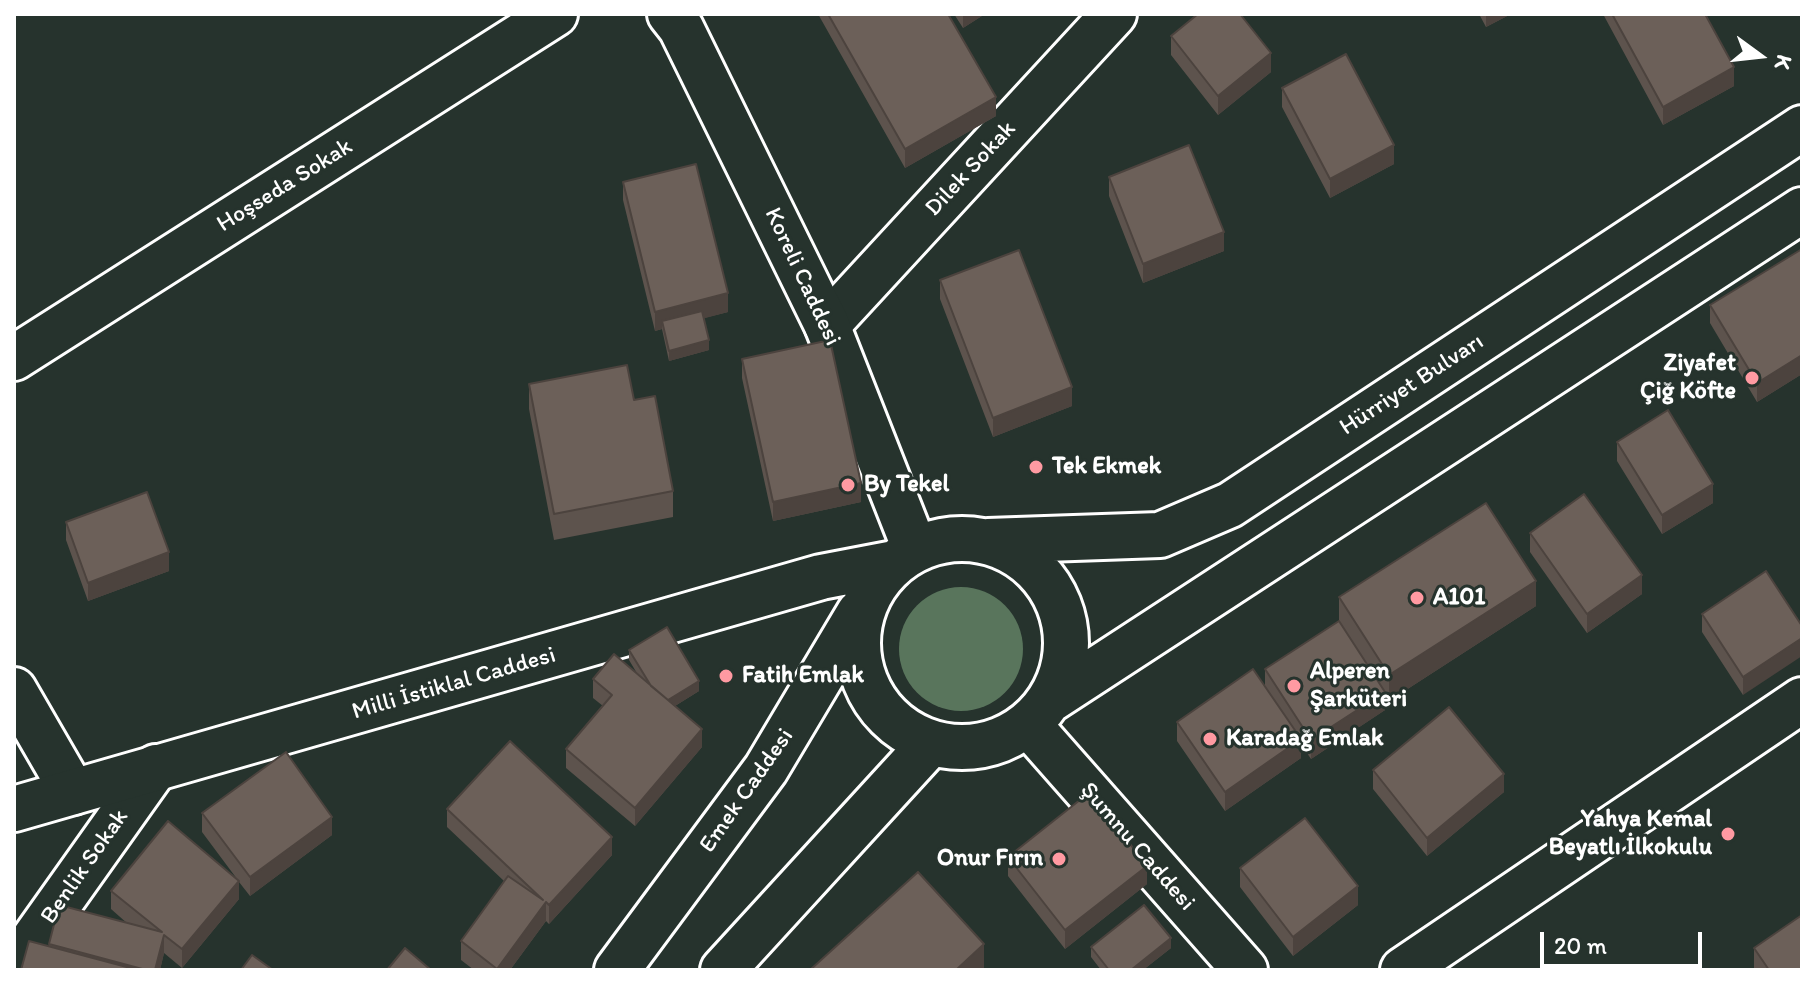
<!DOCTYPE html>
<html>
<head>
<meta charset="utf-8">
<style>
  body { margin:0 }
  #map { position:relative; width:1816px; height:984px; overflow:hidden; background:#26332d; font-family:Itim,sans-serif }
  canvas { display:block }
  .frame { position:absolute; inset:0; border:16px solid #fff; pointer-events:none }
  .north { position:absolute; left:1720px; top:16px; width:80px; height:80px; -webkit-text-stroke:6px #26332d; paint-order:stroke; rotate:105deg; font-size:22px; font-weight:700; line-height:32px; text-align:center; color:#fff }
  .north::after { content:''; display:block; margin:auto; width:28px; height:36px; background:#fff; clip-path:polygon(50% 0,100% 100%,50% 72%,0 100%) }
  .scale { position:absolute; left:1540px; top:932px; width:162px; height:36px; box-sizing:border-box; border:4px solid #fff; border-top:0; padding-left:10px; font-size:24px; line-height:28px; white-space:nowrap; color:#fff; -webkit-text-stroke:6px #26332d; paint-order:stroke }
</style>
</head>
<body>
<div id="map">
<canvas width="1816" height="984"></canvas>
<div class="frame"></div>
<div class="north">K</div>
<div class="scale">20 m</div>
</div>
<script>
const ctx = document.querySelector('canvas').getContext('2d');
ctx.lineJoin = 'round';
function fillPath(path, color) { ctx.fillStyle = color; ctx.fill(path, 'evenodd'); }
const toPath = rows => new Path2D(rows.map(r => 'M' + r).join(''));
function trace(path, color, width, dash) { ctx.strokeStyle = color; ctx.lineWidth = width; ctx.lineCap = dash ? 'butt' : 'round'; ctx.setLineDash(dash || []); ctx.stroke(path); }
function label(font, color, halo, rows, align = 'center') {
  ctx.font = font + ' Itim,sans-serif'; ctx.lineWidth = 6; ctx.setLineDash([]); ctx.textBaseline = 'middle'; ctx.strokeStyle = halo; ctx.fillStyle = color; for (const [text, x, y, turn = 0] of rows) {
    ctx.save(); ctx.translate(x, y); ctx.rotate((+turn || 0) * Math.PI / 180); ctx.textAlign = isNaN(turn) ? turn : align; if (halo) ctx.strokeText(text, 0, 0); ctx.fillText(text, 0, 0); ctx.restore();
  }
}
const green = toPath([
  '899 649a62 62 0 1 1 124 0a62 62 0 1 1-124 0Z'
]);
const street = toPath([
  [827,325,1114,14],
  [14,358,555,14],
  [14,690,73,792],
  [14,967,156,767],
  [1403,970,1802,700]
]);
const secondary = toPath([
  [670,14,681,28,827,325,915,549],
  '858 643a104 104 0 1 1 208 0a104 104 0 1 1-208 0Z',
  [988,541,1160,535,1230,505,1802,128],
  [1050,700,1802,210],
  [1029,725,1245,970],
  [14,809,821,577,894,563],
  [617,970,766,769,859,613],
  [723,970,930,744]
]);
const wall = toPath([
  [818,14,948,14,996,116,905,168],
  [954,14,985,14,963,28],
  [1479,14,1511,14,1486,27],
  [1603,14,1705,14,1734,86,1663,125],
  [1171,36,1271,72,1218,115,1171,55],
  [1282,88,1394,164,1330,198,1282,107],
  [1109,177,1224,251,1143,283,1109,196],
  [623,182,728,312,704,318,709,350,669,361,662,329,655,331,623,200],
  [1802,249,1802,374,1757,402,1710,323,1710,305],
  [940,280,1072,406,993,437,940,299],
  [742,359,861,502,773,521,742,378],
  [529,384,634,400,673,491,673,517,554,540,529,409],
  [1617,442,1713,503,1662,534,1617,461],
  [66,522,169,571,88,601,66,540],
  [1530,533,1642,594,1587,633,1530,552],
  [1766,571,1743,695,1702,632,1702,614],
  [1339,597,1536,606,1389,701,1385,695,1385,710,1311,759,1301,744,1301,758,1225,811,1177,741,1177,722,1265,686,1265,669,1339,621],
  [629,650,699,691,675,706,702,747,635,826,566,768,566,749,603,706,593,698,593,679,638,675,629,660],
  [1373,770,1504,792,1427,856,1373,789],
  [447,809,612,855,549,924,546,921,510,970,474,970,461,960,461,941,504,881,447,827],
  [202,813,332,835,250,896,239,882,239,899,182,968,164,953,160,970,21,970,49,946,49,944,128,924,111,909,111,891,237,879,202,832],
  [1008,857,1147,884,1065,949,1008,876],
  [1240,868,1358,905,1293,956,1240,887],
  [1091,947,1171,948,1143,970,1101,970,1091,957],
  [1754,948,1802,970,1754,970]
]);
const shadedWall = toPath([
  [963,14,985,14,963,28],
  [1486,14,1511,14,1486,27],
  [1271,53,1271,72,1218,115,1218,96],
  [1734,67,1734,86,1663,125,1663,107],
  [996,97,996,116,905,168,905,149],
  [1394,145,1394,164,1330,198,1330,179],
  [1224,232,1224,251,1143,283,1143,264],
  [728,293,728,312,664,329,662,321,662,329,655,331,655,312],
  [709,340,709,350,669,361,669,351],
  [1802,355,1802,374,1757,402,1757,383],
  [1072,387,1072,406,993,437,993,418],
  [861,483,861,502,773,521,773,502],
  [1713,484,1713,503,1662,534,1662,515],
  [169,552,169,571,88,601,88,583],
  [1642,575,1642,594,1587,633,1587,614],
  [1536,581,1536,606,1389,701,1389,675],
  [1802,638,1802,656,1743,695,1743,677],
  [699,681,699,691,662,714,662,704],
  [1385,692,1385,710,1311,759,1311,740],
  [702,729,702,747,635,826,635,808],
  [1301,739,1301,758,1225,811,1225,792],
  [1504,774,1504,792,1427,856,1427,838],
  [332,817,332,835,250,896,250,877],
  [612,837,612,855,549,924,549,905],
  [1147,866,1147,884,1065,949,1065,930],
  [239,881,239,899,182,968,182,949],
  [1358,886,1358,905,1293,956,1293,937],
  [546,902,546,921,510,970,497,970],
  [164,935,164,953,160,970,155,970],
  [1171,938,1171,948,1143,970,1131,970],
  [984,944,984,970,956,970]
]);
const building = toPath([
  [828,14,948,14,996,97,905,149,828,14],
  [1198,14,1240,14,1271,53,1218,96,1171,36,1198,14],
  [1612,14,1705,14,1734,67,1663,107,1612,14],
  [1346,54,1394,145,1330,179,1282,88,1346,54],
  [1189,145,1224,232,1143,264,1109,177,1189,145],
  [696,164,728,293,655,312,623,182,696,164],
  [1802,249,1802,355,1757,383,1710,305,1802,249],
  [1019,250,1072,387,993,418,940,280,1019,250],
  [702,311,709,340,669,351,662,321,702,311],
  [830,340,861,483,773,502,742,359,830,340],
  [627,365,634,400,655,396,673,491,554,514,529,384,627,365],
  [1668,410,1713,484,1662,515,1617,442,1668,410],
  [147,492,169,552,88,583,66,522,147,492],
  [1584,494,1642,575,1587,614,1530,533,1584,494],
  [1486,503,1536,581,1389,675,1339,597,1486,503],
  [1766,571,1802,626,1802,638,1743,677,1702,614,1766,571],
  [1339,621,1385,692,1311,740,1265,669,1339,621],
  [667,627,699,681,668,700,651,686,629,650,667,627],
  [614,654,702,729,635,808,566,749,612,695,593,679,614,654],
  [1253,669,1301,739,1225,792,1177,722,1253,669],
  [1449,707,1504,774,1427,838,1373,770,1449,707],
  [510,741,612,837,549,905,546,902,497,969,461,941,508,876,543,900,447,809,510,741],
  [286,752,332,817,250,877,202,813,286,752],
  [1090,792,1147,866,1065,930,1008,857,1090,792],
  [1305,818,1358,886,1293,937,1240,868,1305,818],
  [168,821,239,881,182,949,164,935,155,970,146,970,49,944,59,905,162,932,111,891,168,821],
  [918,872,984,944,956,970,810,970,918,872],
  [1144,905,1171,938,1131,970,1109,970,1091,947,1144,905],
  [1802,915,1802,970,1769,970,1754,948,1802,915],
  [29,941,138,970,21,970,29,941],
  [405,948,431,970,387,970,405,948],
  [252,955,273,970,241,970,252,955]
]);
const markers = [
  [1752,378,8,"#ff9aa2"],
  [1036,467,8,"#ff9aa2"],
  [848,485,8,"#ff9aa2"],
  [1417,598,8,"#ff9aa2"],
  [726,676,8,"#ff9aa2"],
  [1294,686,8,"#ff9aa2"],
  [1210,739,8,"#ff9aa2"],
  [1728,834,8,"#ff9aa2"],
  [1059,859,8,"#ff9aa2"]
];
const streetNames = [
  ["Dilek Sokak",971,169,-47],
  ["Hoşseda Sokak",285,186,-32],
  ["Koreli Caddesi",802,277,65],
  ["Hürriyet Bulvarı",1412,385,-33],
  ["Milli İstiklal Caddesi",454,684,-16],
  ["Emek Caddesi",747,791,-55],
  ["Şumnu Caddesi",1137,847,49],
  ["Benlik Sokak",85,867,-55]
];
const poiNames = [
  ["Ziyafet",1736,364,"right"],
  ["Çiğ Köfte",1736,392,"right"],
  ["Tek Ekmek",1052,467],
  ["By Tekel",864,485],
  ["A101",1433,598],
  ["Alperen",1310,672],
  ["Şarküteri",1310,700],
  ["Fatih Emlak",742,676],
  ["Karadağ Emlak",1226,739],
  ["Yahya Kemal",1712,820,"right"],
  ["Beyatlı İlkokulu",1712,848,"right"],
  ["Onur Fırın",1043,859,"right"]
];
fillPath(green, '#59755c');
trace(street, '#fff', 50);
trace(secondary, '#fff', 50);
trace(street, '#26332d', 44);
trace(secondary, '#26332d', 44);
fillPath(wall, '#5d534d');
fillPath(shadedWall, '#4c433e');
fillPath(building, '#6c6059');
trace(building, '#4c433e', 2);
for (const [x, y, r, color] of markers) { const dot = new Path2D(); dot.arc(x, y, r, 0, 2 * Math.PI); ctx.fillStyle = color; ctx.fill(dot); trace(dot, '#26332d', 3); }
label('24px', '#fff', '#26332d', streetNames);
label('bold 24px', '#fff', '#26332d', poiNames, 'left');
</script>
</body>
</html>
